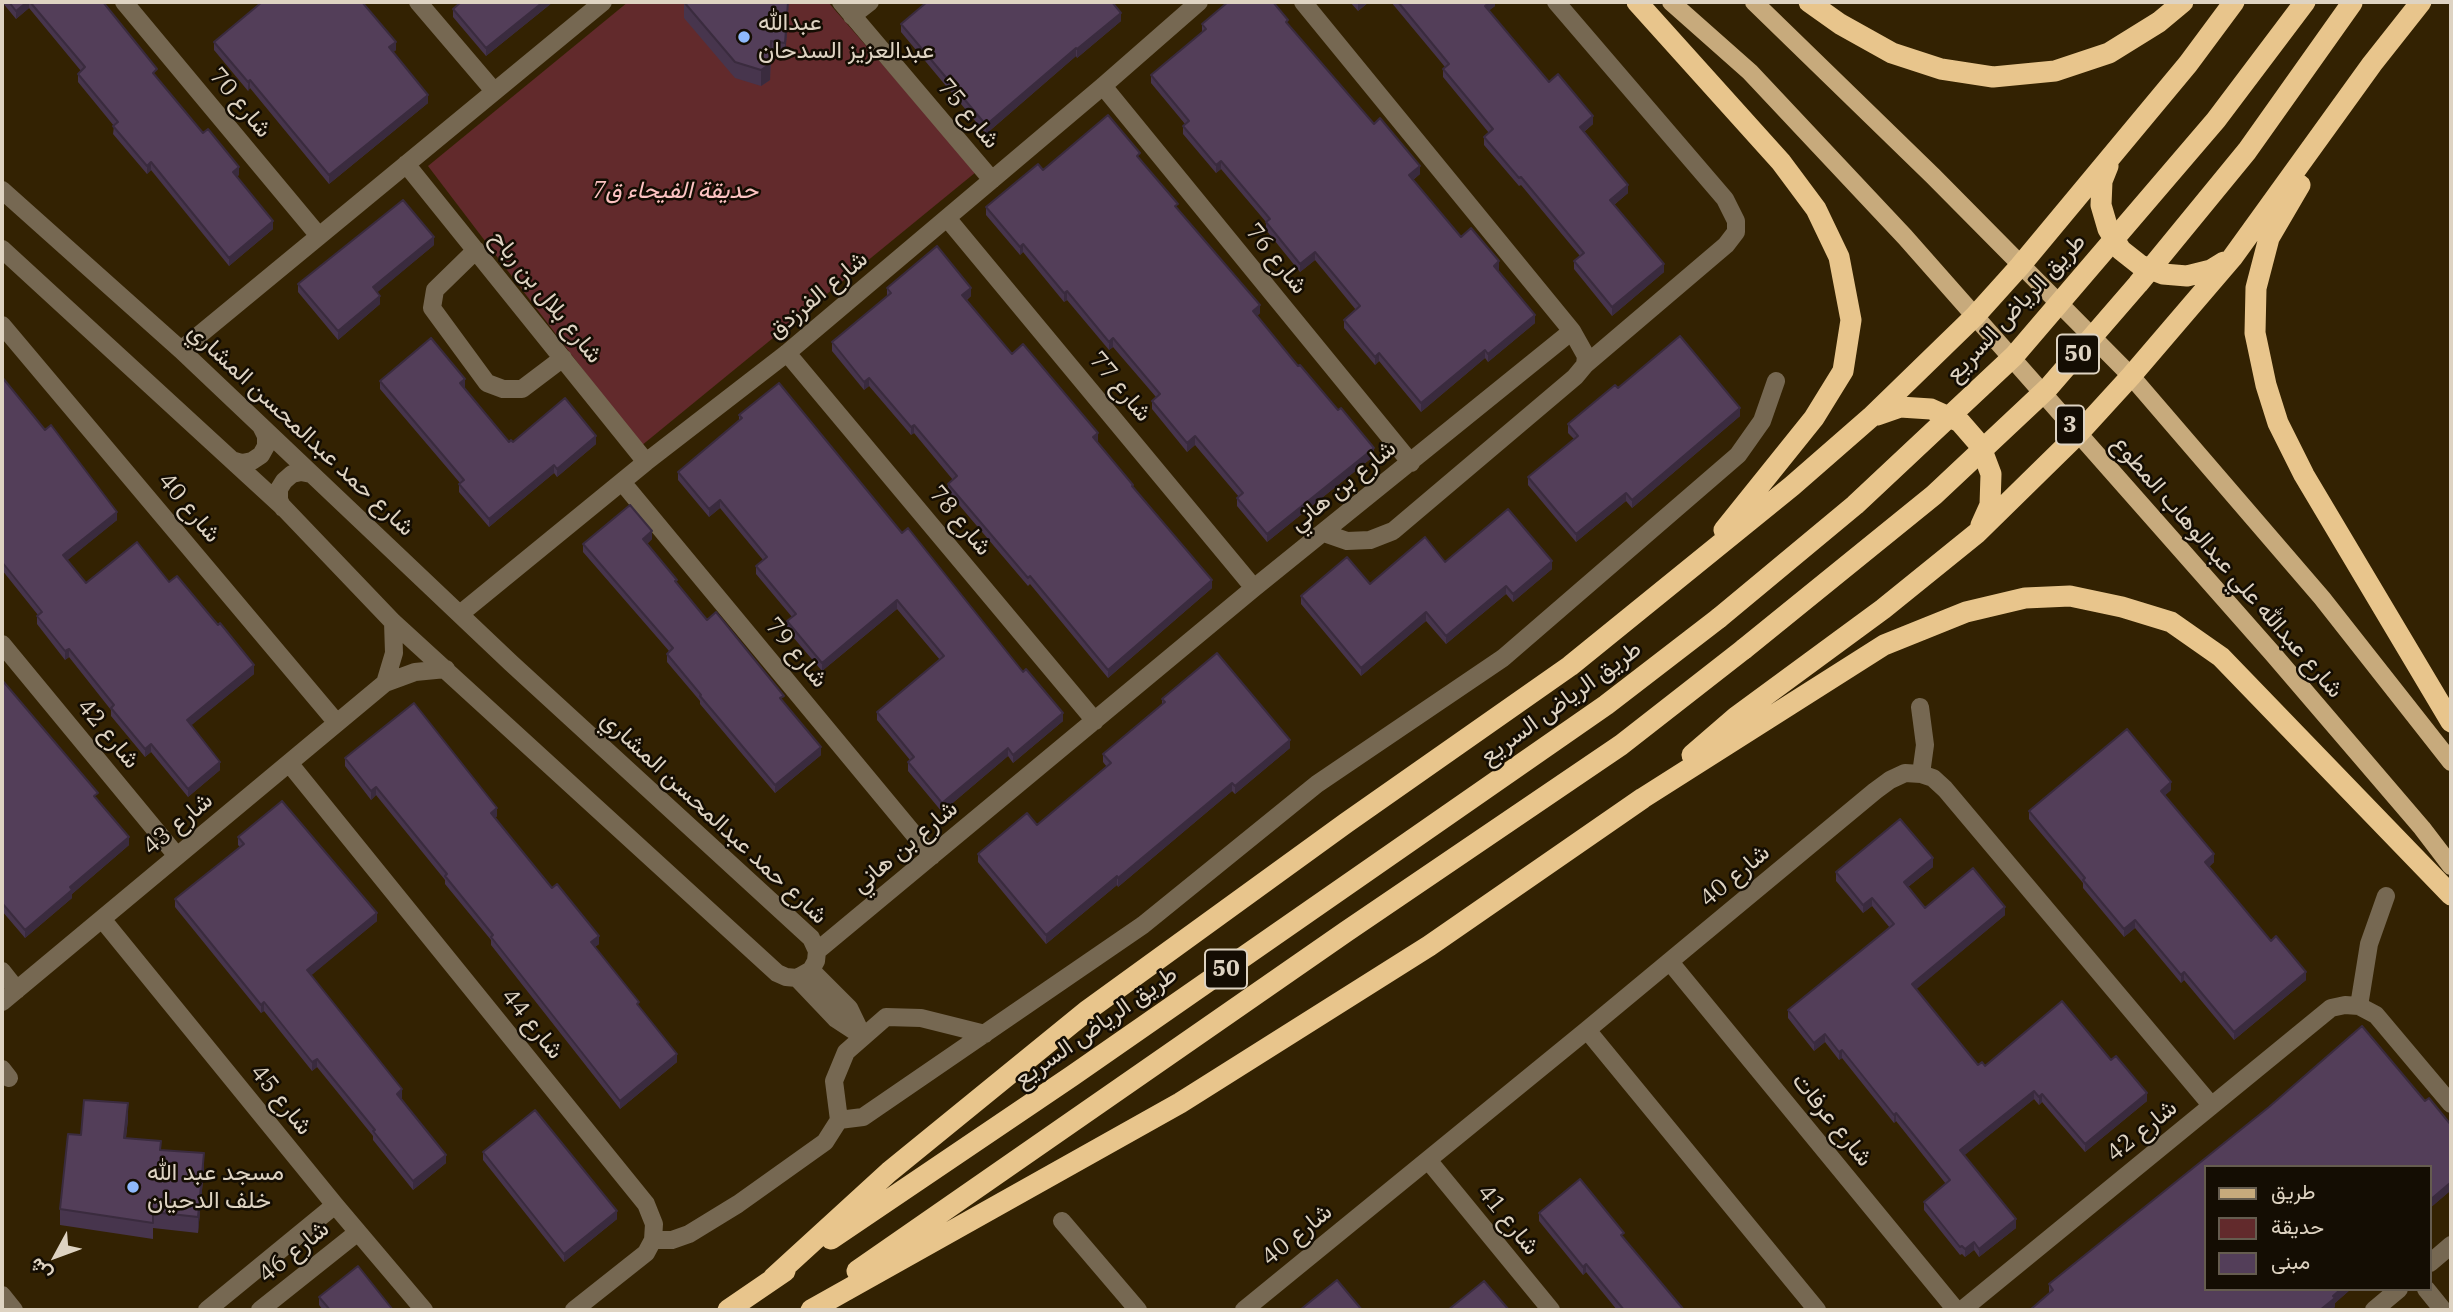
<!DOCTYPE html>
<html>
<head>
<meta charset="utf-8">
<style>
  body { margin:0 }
  #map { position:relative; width:2453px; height:1312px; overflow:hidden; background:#332202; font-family:"IBM Plex Serif",Vazirmatn,serif }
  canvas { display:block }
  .frame { position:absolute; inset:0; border:4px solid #ded3c2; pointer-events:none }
  .legend { position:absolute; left:2204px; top:1165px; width:228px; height:126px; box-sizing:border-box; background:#140d03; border:2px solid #655c4f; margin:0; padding:9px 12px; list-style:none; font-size:21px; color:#ded3c2 }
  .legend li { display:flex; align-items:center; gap:14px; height:35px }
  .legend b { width:35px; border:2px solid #655c4f }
  .north { position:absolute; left:21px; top:1221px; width:70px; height:70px; -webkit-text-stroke:5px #140d03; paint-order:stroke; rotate:229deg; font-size:19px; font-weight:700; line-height:28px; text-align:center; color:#ded3c2 }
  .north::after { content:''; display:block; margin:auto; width:24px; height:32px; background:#ded3c2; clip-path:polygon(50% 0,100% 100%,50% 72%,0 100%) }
</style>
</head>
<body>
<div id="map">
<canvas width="2453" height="1312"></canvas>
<div class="frame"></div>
<ul class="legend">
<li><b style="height:9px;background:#c7aa7c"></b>طريق</li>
<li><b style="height:19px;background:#622a2c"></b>حديقة</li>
<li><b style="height:19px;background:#533e59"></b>مبنى</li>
</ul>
<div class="north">ش</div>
</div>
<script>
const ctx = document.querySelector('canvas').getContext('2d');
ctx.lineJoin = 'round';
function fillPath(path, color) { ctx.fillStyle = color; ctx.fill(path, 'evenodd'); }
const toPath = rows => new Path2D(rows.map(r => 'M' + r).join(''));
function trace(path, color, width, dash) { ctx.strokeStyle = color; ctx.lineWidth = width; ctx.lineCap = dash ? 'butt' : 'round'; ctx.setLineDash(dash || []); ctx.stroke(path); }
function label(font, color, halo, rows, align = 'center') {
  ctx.font = font + ' "IBM Plex Serif",Vazirmatn,serif'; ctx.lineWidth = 5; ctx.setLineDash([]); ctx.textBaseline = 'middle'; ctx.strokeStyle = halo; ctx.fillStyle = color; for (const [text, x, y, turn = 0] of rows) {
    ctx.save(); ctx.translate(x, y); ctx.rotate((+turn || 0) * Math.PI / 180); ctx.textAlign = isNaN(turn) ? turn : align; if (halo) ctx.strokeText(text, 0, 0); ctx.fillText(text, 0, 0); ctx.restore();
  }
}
const green = toPath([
  [628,2,828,2,976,172,641,446,428,166]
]);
const minor = toPath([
  [124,2,319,236],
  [418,2,494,91],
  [841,2,992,180],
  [1303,2,1572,331,1586,356,1585,365,1575,377,1393,531,1370,540,1347,541,1324,533],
  [1556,2,1725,199,1736,221,1736,232,1726,245,1585,365],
  [852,16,870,2],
  [1103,86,1411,463],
  [406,164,646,462],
  [2,190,181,350,511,663,811,938,817,951,816,961,811,970,797,978,786,977,777,973,393,622,284,508,2,249],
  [947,218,1254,588],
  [476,250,435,290,432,308,487,383,503,389,522,389,563,358],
  [2,325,337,723],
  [181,350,603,2],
  [787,353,1095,721],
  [232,460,242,463,252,461,261,455,266,446,266,436,261,426],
  [622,482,932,856],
  [283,508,279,500,279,489,284,481,292,474,301,472,311,474],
  [460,614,646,462,787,353,1103,86,1199,2],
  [2,644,177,856],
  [385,683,394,653,393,622],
  [1920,707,1925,745,1921,774],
  [289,763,646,1204,654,1224,653,1240,646,1253,574,1310],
  [102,919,335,1205,424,1310],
  [817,951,1254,588,1572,331],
  [1670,962,1956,1310],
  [811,970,849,1008,862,1035],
  [2,971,17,990],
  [797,978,836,1019,862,1036],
  [2,1002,385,683,415,672,446,669],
  [2359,1006,2369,944,2386,896],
  [1587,1030,1817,1310],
  [2,1069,9,1078],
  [839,1120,863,1117,1143,925,1317,784,1503,658,1738,455,1762,421,1776,381],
  [1428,1160,1551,1310],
  [1062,1221,1138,1310],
  [653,1240,672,1240,689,1234,738,1204,825,1142,839,1120,834,1081,846,1052,886,1017,921,1018,985,1034],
  [2430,1263,2451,1245],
  [2426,1289,2443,1310],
  [2,1295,14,1310],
  [207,1310,335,1205],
  [260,1310,358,1232],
  [1244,1310,1587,1030,1875,791,1890,780,1905,773,1921,774,1933,778,1945,789,2211,1105],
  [1962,1310,2331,1008,2345,1005,2359,1006,2376,1015,2451,1104],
  [2374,1310,2399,1289]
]);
const major = toPath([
  [1671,2,1750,72,1905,237,2273,654,2422,828,2451,866],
  [1754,2,1933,176,2131,376,2322,598,2451,762]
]);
const highway = toPath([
  [1637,2,1781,162,1816,209,1839,257,1851,320,1843,371,1814,418,1724,530],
  [1809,2,1840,24,1892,53,1941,69,1993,77,2055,71,2109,53,2159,22,2183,2],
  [2108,166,2102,181,2101,205,2108,229,2121,250,2140,265,2163,274,2187,276,2211,270,2224,262],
  [2300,185,2269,238,2256,288,2255,333,2266,385,2278,423,2304,475,2451,722],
  [1877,415,1900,407,1931,409,1960,422,1980,445,1991,474,1990,505,1981,525],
  [1692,755,1736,717,1883,609,1977,533,2078,434,2131,376,2232,258,2372,64,2421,2],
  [831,1239,1072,1076,1606,705,1719,618],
  [857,1271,1347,931,1621,745,1744,649],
  [773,1278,889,1172,1088,1010,1346,823,1570,666,1792,486,1871,417,1975,316,2020,266,2188,64,2234,2],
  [728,1310,785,1271],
  [811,1310,1180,1103,1429,946,1643,798,1884,645,1966,612,2025,598,2070,596,2122,607,2171,622,2221,657,2451,895]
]);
const highwayBridge = toPath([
  [1719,618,1855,505,2014,356,2216,120,2305,2],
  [1744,649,1934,495,2048,388,2138,284,2247,151,2352,3]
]);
const wall = toPath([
  [2,2,103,2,157,78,239,175,237,176,273,229,229,266,151,170,147,174,113,134,114,126,78,82,78,74,81,71,29,8,16,19],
  [461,2,553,2,486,56,453,17,453,9],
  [684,2,788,14,785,59,771,57,770,80,761,86,735,78,684,18],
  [1350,2,1369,2,1358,11],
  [1391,2,1495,2,1495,6,1489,10,1549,82,1593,124,1584,132,1628,193,1614,205,1664,272,1612,316,1574,269,1574,261,1580,256,1521,185,1519,186,1484,145,1484,137,1489,133,1443,77,1443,69,1445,67],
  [1121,21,1077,58,1076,56,986,134,901,32,901,24],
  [1202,24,1288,24,1374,124,1420,174,1413,180,1461,237,1499,269,1498,271,1535,323,1488,362,1485,358,1421,412,1379,361,1375,365,1344,328,1344,320,1356,310,1315,260,1300,272,1266,230,1266,222,1221,169,1216,173,1183,134,1183,126,1185,124,1151,83,1151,75,1202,32],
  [214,42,396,50,393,52,428,103,329,184,250,88,248,91,214,50],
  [1140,159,1178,210,1260,313,1257,316,1374,456,1267,542,1237,506,1237,498,1239,497,1195,445,1187,452,1152,409,1152,401,1156,397,1113,347,1109,350,1067,300,1064,302,1023,252,1020,255,986,215,986,207,1043,170],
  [434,245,377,292,380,304,338,340,298,292,298,284],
  [887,288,971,296,967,300,1012,354,1098,441,1097,442,1212,588,1108,678,1030,584,1028,586,948,492,948,484,953,480,914,433,911,435,869,386,864,390,832,351,832,342,887,297],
  [2,371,2,377,117,520,67,560,86,583,169,582,254,674,191,725,220,770,188,797,151,752,145,757,111,716,111,710,69,657,65,660,37,624,37,616,38,615,2,570],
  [380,381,465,387,464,388,509,442,596,444,557,477,554,473,489,527,459,492,459,484,460,483,380,389],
  [739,415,902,533,1023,672,1063,721,1013,763,1008,756,942,812,908,771,908,762,910,760,877,720,877,712,940,660,897,609,822,671,787,630,787,621,792,617,756,574,756,566,763,560,720,508,709,517,678,480,678,472,739,420],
  [1740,416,1632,508,1626,501,1576,542,1528,485,1528,477,1574,439,1568,433,1568,424],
  [652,539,647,544,677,583,707,620,784,702,821,755,775,793,700,704,700,701,667,662,667,654,669,651,583,552,583,544],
  [1445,562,1552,569,1513,602,1506,594,1446,644,1426,621,1361,676,1301,604,1301,596,1370,584],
  [2,680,98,801,129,845,72,894,72,898,25,938,2,911],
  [1162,699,1290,748,1235,794,1232,791,1118,887,1117,885,1046,944,978,862,978,854,1037,825,1107,767,1103,762,1103,754,1162,704],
  [345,758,497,816,495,818,599,944,595,947,639,1007,677,1062,620,1109,491,945,491,940,445,884,445,880,376,795,371,800,345,766],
  [2171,790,2165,795,2214,862,2209,867,2271,941,2306,980,2234,1040,2184,980,2181,983,2135,928,2124,937,2083,888,2083,883,2029,819,2029,811],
  [238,837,377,921,311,975,402,1098,401,1098,446,1163,413,1190,373,1140,373,1136,317,1067,312,1071,264,1011,261,1013,175,907,175,899,240,847,238,845],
  [1933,867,1908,887,1925,908,2005,915,1916,989,1978,1065,1985,1066,2147,1101,2085,1152,2042,1102,2039,1105,2034,1099,1964,1155,2016,1228,1979,1257,1974,1250,1965,1257,1962,1254,1960,1255,1924,1210,1924,1202,1946,1184,1896,1121,1894,1123,1842,1058,1839,1060,1825,1042,1814,1051,1788,1018,1788,1010,1890,928,1872,906,1863,913,1836,881,1836,872],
  [2362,1026,2425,1101,2429,1098,2451,1125,2451,1192,2450,1191,2430,1208,2430,1167,2206,1167,2206,1289,2351,1289,2335,1303,2335,1307,2330,1310,2030,1310,2049,1294,2049,1284,2269,1107],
  [128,1119,126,1138,161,1150,204,1169,198,1233,153,1228,153,1239,60,1225,60,1209,81,1135],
  [483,1152,617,1219,564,1262,483,1160],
  [1539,1213,1624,1238,1684,1310,1617,1310,1586,1272,1583,1275,1539,1221],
  [319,1297,393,1310,323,1310,319,1305]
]);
const shadedWall = toPath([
  [27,2,29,2,29,8,16,19,16,11],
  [543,2,553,2,486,56,486,48],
  [788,2,788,14,785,59,785,43],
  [1359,2,1369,2,1358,11,1358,3],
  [1490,2,1495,2,1495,6,1485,14,1485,6],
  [1121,13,1121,21,1077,58,1077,49],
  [771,41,770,80,761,86,761,70],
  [396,42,396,50,389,56,389,47],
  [1076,48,1076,56,986,134,986,125],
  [250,80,250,88,248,91,248,82],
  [428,95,428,103,329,184,329,175],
  [1593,116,1593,124,1580,135,1580,127],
  [1221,161,1221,169,1216,173,1216,165],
  [151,162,151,170,147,174,147,166],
  [1420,166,1420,174,1409,183,1409,175],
  [239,167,239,175,233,180,233,172],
  [1628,185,1628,193,1610,208,1610,200],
  [273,221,273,229,229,266,229,258],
  [434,237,434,245,373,296,373,287],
  [1023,244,1023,252,1020,255,1020,247],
  [1315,252,1315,260,1300,272,1300,264],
  [1499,261,1499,269,1494,274,1494,266],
  [1664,264,1664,272,1612,316,1612,307],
  [971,288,971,296,962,303,962,295],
  [1067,291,1067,300,1064,302,1064,293],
  [380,296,380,304,338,340,338,331],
  [1260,305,1260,313,1253,319,1253,311],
  [1535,315,1535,323,1488,362,1488,354],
  [1113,338,1113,347,1109,350,1109,342],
  [1485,350,1485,358,1421,412,1421,403],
  [1379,353,1379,361,1375,365,1375,357],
  [869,378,869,386,864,390,864,382],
  [465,379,465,387,460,391,460,383],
  [1740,408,1740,416,1632,508,1632,500],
  [914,425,914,433,911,435,911,427],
  [1098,433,1098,441,1093,445,1093,437],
  [596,436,596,444,557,477,557,469],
  [1195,436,1195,445,1187,452,1187,443],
  [1374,448,1374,456,1267,542,1267,534],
  [554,465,554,473,489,527,489,519],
  [1626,493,1626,501,1576,542,1576,534],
  [720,500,720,508,709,517,709,509],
  [117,512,117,520,63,564,63,555],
  [652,531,652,539,643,547,643,539],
  [1552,561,1552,569,1513,602,1513,594],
  [1212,580,1212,588,1108,678,1108,670],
  [1506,586,1506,594,1446,644,1446,636],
  [897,600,897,609,822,671,822,663],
  [1426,612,1426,621,1361,676,1361,668],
  [69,649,69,657,65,660,65,651],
  [254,665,254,674,187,729,187,720],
  [1063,713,1063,721,1013,763,1013,755],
  [1290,740,1290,748,1235,794,1235,786],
  [151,744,151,752,145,757,145,749],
  [821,747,821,755,775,793,775,785],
  [1008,748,1008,756,942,812,942,803],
  [220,762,220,770,188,797,188,789],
  [2171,782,2171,790,2161,799,2161,791],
  [1232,783,1232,791,1118,887,1118,878],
  [376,787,376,795,371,800,371,791],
  [497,808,497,816,491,821,491,813],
  [129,837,129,845,72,894,72,898,25,938,25,930,70,887],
  [2214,854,2214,862,2205,870,2205,862],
  [1933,858,1933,867,1904,890,1904,882],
  [1117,876,1117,885,1046,944,1046,935],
  [1872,898,1872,906,1863,913,1863,905],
  [2005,907,2005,915,1912,993,1912,984],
  [377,913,377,921,307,979,307,970],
  [2135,920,2135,928,2124,937,2124,929],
  [599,936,599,944,591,950,591,942],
  [2184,972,2184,980,2181,983,2181,975],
  [2306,972,2306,980,2234,1040,2234,1032],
  [264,1002,264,1011,261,1013,261,1005],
  [1825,1034,1825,1042,1814,1051,1814,1043],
  [1842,1050,1842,1058,1839,1060,1839,1052],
  [677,1054,677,1062,620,1109,620,1101],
  [317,1059,317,1067,312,1071,312,1062],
  [402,1089,402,1098,397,1102,397,1094],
  [2034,1091,2034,1099,1960,1159,1960,1150],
  [2147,1093,2147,1101,2085,1152,2085,1144],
  [2042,1094,2042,1102,2039,1105,2039,1097],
  [128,1103,128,1119,124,1154,124,1138],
  [1896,1113,1896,1121,1894,1123,1894,1115],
  [204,1153,204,1169,198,1233,198,1217],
  [446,1155,446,1163,413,1190,413,1181],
  [2450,1183,2450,1191,2430,1208,2430,1200],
  [617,1211,617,1219,564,1262,564,1254],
  [2016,1219,2016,1228,1979,1257,1979,1249],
  [1974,1242,1974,1250,1965,1257,1965,1249],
  [1586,1264,1586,1272,1583,1275,1583,1267],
  [2341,1289,2351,1289,2335,1303,2335,1307,2330,1310,2320,1310,2333,1296]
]);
const building = toPath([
  [9,2,27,2,16,11,9,2],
  [30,2,103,2,157,69,153,73,203,133,208,129,239,167,233,172,273,221,229,258,151,162,147,166,113,126,118,122,78,74,85,67,30,2],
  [262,2,362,2,396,42,389,47,428,95,329,175,250,80,248,82,214,42,262,2],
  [461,2,543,2,486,48,453,9,461,2],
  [684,2,788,2,785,43,771,41,770,64,761,70,735,62,684,2],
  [927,2,1112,2,1121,13,1077,49,1076,48,986,125,901,24,927,2],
  [1228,2,1273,2,1288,20,1286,22,1374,124,1380,118,1420,166,1409,175,1461,237,1471,228,1499,261,1494,266,1535,315,1488,354,1485,350,1421,403,1379,353,1375,357,1344,320,1360,306,1315,252,1300,264,1266,222,1270,219,1221,161,1216,165,1183,126,1189,121,1151,75,1206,29,1202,24,1228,2],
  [1398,2,1490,2,1485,6,1549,82,1558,74,1593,116,1580,127,1628,185,1610,200,1664,264,1612,307,1574,261,1584,253,1521,177,1519,178,1484,137,1493,129,1443,69,1449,64,1398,2],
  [1108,115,1140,153,1137,156,1178,204,1175,206,1260,305,1253,311,1298,366,1300,365,1338,410,1341,408,1374,448,1267,534,1237,498,1243,493,1195,436,1187,443,1152,401,1160,394,1113,338,1109,342,1067,291,1064,293,1023,244,1020,247,986,207,1038,164,1043,170,1108,115],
  [403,200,434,237,373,287,380,296,338,331,298,284,403,200],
  [937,246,971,288,962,295,1012,354,1023,344,1098,433,1093,437,1133,485,1132,486,1212,580,1108,670,1030,576,1028,578,948,484,957,476,914,425,911,427,869,378,864,382,832,342,891,293,887,288,937,246],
  [1680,336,1740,408,1632,500,1626,493,1576,534,1528,477,1578,436,1568,424,1615,385,1618,388,1680,336],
  [431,338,465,379,460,383,509,442,511,440,513,442,565,398,596,436,557,469,554,465,489,519,459,484,464,480,380,381,431,338],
  [2,377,45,430,51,425,117,512,63,555,86,583,137,542,169,582,177,576,218,625,220,623,254,665,187,720,220,762,188,789,151,744,145,749,111,708,114,705,69,649,65,651,37,616,42,612,2,562,2,377],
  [779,383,902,533,908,528,1023,672,1026,669,1063,713,1013,755,1008,748,942,803,908,762,914,757,877,712,944,656,897,600,822,663,787,621,796,614,756,566,767,557,720,500,709,509,678,472,742,418,739,415,779,383],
  [630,505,652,531,643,539,677,580,675,581,707,620,716,612,784,696,780,698,821,747,775,785,700,696,701,695,667,654,673,648,583,544,630,505],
  [1508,509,1552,561,1513,594,1506,586,1446,636,1426,612,1361,668,1301,596,1347,557,1370,584,1425,537,1445,562,1508,509],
  [1217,653,1290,740,1235,786,1232,783,1118,878,1117,876,1046,935,978,854,1027,813,1037,825,1111,763,1103,754,1165,702,1162,699,1217,653],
  [2,680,98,793,94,796,129,837,70,887,72,890,25,930,2,903,2,680],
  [414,703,497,808,491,813,552,888,557,884,599,936,591,942,639,1002,637,1004,677,1054,620,1101,491,937,493,935,445,876,447,874,376,787,371,791,345,758,414,703],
  [2127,729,2171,782,2161,791,2214,854,2205,862,2271,941,2276,936,2306,972,2234,1032,2184,972,2181,975,2135,920,2124,929,2083,880,2085,878,2029,811,2127,729],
  [282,801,377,913,307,970,402,1089,397,1094,446,1155,413,1181,373,1131,375,1130,317,1059,312,1062,264,1002,261,1005,175,899,244,844,238,837,282,801],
  [1900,819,1933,858,1904,882,1925,908,1973,868,2005,907,1912,984,1978,1065,1982,1062,1985,1066,2062,1001,2111,1060,2116,1056,2147,1093,2085,1144,2042,1094,2039,1097,2034,1091,1960,1150,2016,1219,1979,1249,1974,1242,1965,1249,1962,1246,1960,1247,1924,1202,1950,1180,1896,1113,1894,1115,1842,1050,1839,1052,1825,1034,1814,1043,1788,1010,1894,924,1872,898,1863,905,1836,872,1900,819],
  [2362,1026,2425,1101,2429,1098,2451,1125,2451,1184,2450,1183,2430,1200,2430,1167,2206,1167,2206,1289,2341,1289,2333,1296,2335,1298,2320,1310,2030,1310,2053,1290,2049,1284,2269,1107,2362,1026],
  [84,1100,128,1103,124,1138,161,1141,160,1150,204,1153,198,1217,153,1212,153,1223,60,1209,68,1134,81,1135,84,1100],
  [535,1110,617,1211,564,1254,483,1152,535,1110],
  [1580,1179,1624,1233,1621,1235,1684,1310,1624,1310,1586,1264,1583,1267,1539,1213,1580,1179],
  [358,1266,393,1310,330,1310,319,1297,358,1266],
  [1337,1280,1362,1310,1300,1310,1337,1280],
  [1484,1281,1509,1310,1448,1310,1484,1281]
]);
const markers = [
  [744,37,7,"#8eb9fc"],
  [133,1187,7,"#8eb9fc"]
];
const shields = [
  [2078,354,42],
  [2070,425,28],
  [1226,969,42]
];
const shieldNames = [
  ["50",2078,354],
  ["3",2070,425],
  ["50",1226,969]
];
const poiNames = [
  ["عبدالله",758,23],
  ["عبدالعزيز السدحان",758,51],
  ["مسجد عبد الله",147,1173],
  ["خلف الدحيان",147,1201]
];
const streetNames = [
  ["شارع 70",240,103,50],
  ["شارع 75",968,114,50],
  ["شارع 76",1276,259,51],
  ["شارع الفرزدق",818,295,-40],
  ["شارع بلال بن رباح",546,297,51],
  ["طريق الرياض السريع",2016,308,-47],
  ["شارع 77",1120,387,50],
  ["شارع حمد عبدالمحسن المشاري",301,430,43],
  ["شارع بن هاني",1343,486,-39],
  ["شارع 40",189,508,50],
  ["شارع 78",960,521,50],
  ["شارع عبدالله علي عبدالوهاب المطوع",2227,567,49],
  ["شارع 79",796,653,50],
  ["طريق الرياض السريع",1561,703,-36],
  ["شارع 42",108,734,50],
  ["شارع حمد عبدالمحسن المشاري",714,818,43],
  ["شارع 43",178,824,-40],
  ["شارع بن هاني",905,847,-40],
  ["شارع 40",1735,876,-40],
  ["شارع 44",532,1024,51],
  ["طريق الرياض السريع",1096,1027,-35],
  ["شارع 45",281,1100,51],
  ["شارع عرفات",1832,1120,51],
  ["شارع 42",2142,1131,-39],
  ["شارع 41",1508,1220,51],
  ["شارع 40",1297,1235,-39],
  ["شارع 46",294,1252,-39]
];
const parkNames = [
  ["حديقة الفيحاء ق7",675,191]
];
fillPath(green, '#622a2c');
trace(minor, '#766852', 18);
trace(major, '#c7aa7c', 18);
trace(highway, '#e8c58c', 21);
trace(highwayBridge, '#e8c58c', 21);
fillPath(wall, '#47354d');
fillPath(shadedWall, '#3a2b3e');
fillPath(building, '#533e59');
trace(building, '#3a2b3e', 2);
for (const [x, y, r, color] of markers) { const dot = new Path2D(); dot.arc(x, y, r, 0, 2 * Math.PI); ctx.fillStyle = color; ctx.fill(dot); trace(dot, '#140d03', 2.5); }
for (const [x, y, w] of shields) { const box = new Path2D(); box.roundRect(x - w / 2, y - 19.5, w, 39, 5); ctx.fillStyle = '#140d03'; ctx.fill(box); trace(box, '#ded3c2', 2); }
label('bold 23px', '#ded3c2', null, shieldNames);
label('24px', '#ded3c2', '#140d03', poiNames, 'left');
label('24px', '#ded3c2', '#140d03', streetNames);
label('italic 24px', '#fdc3c2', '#140d03', parkNames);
</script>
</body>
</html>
